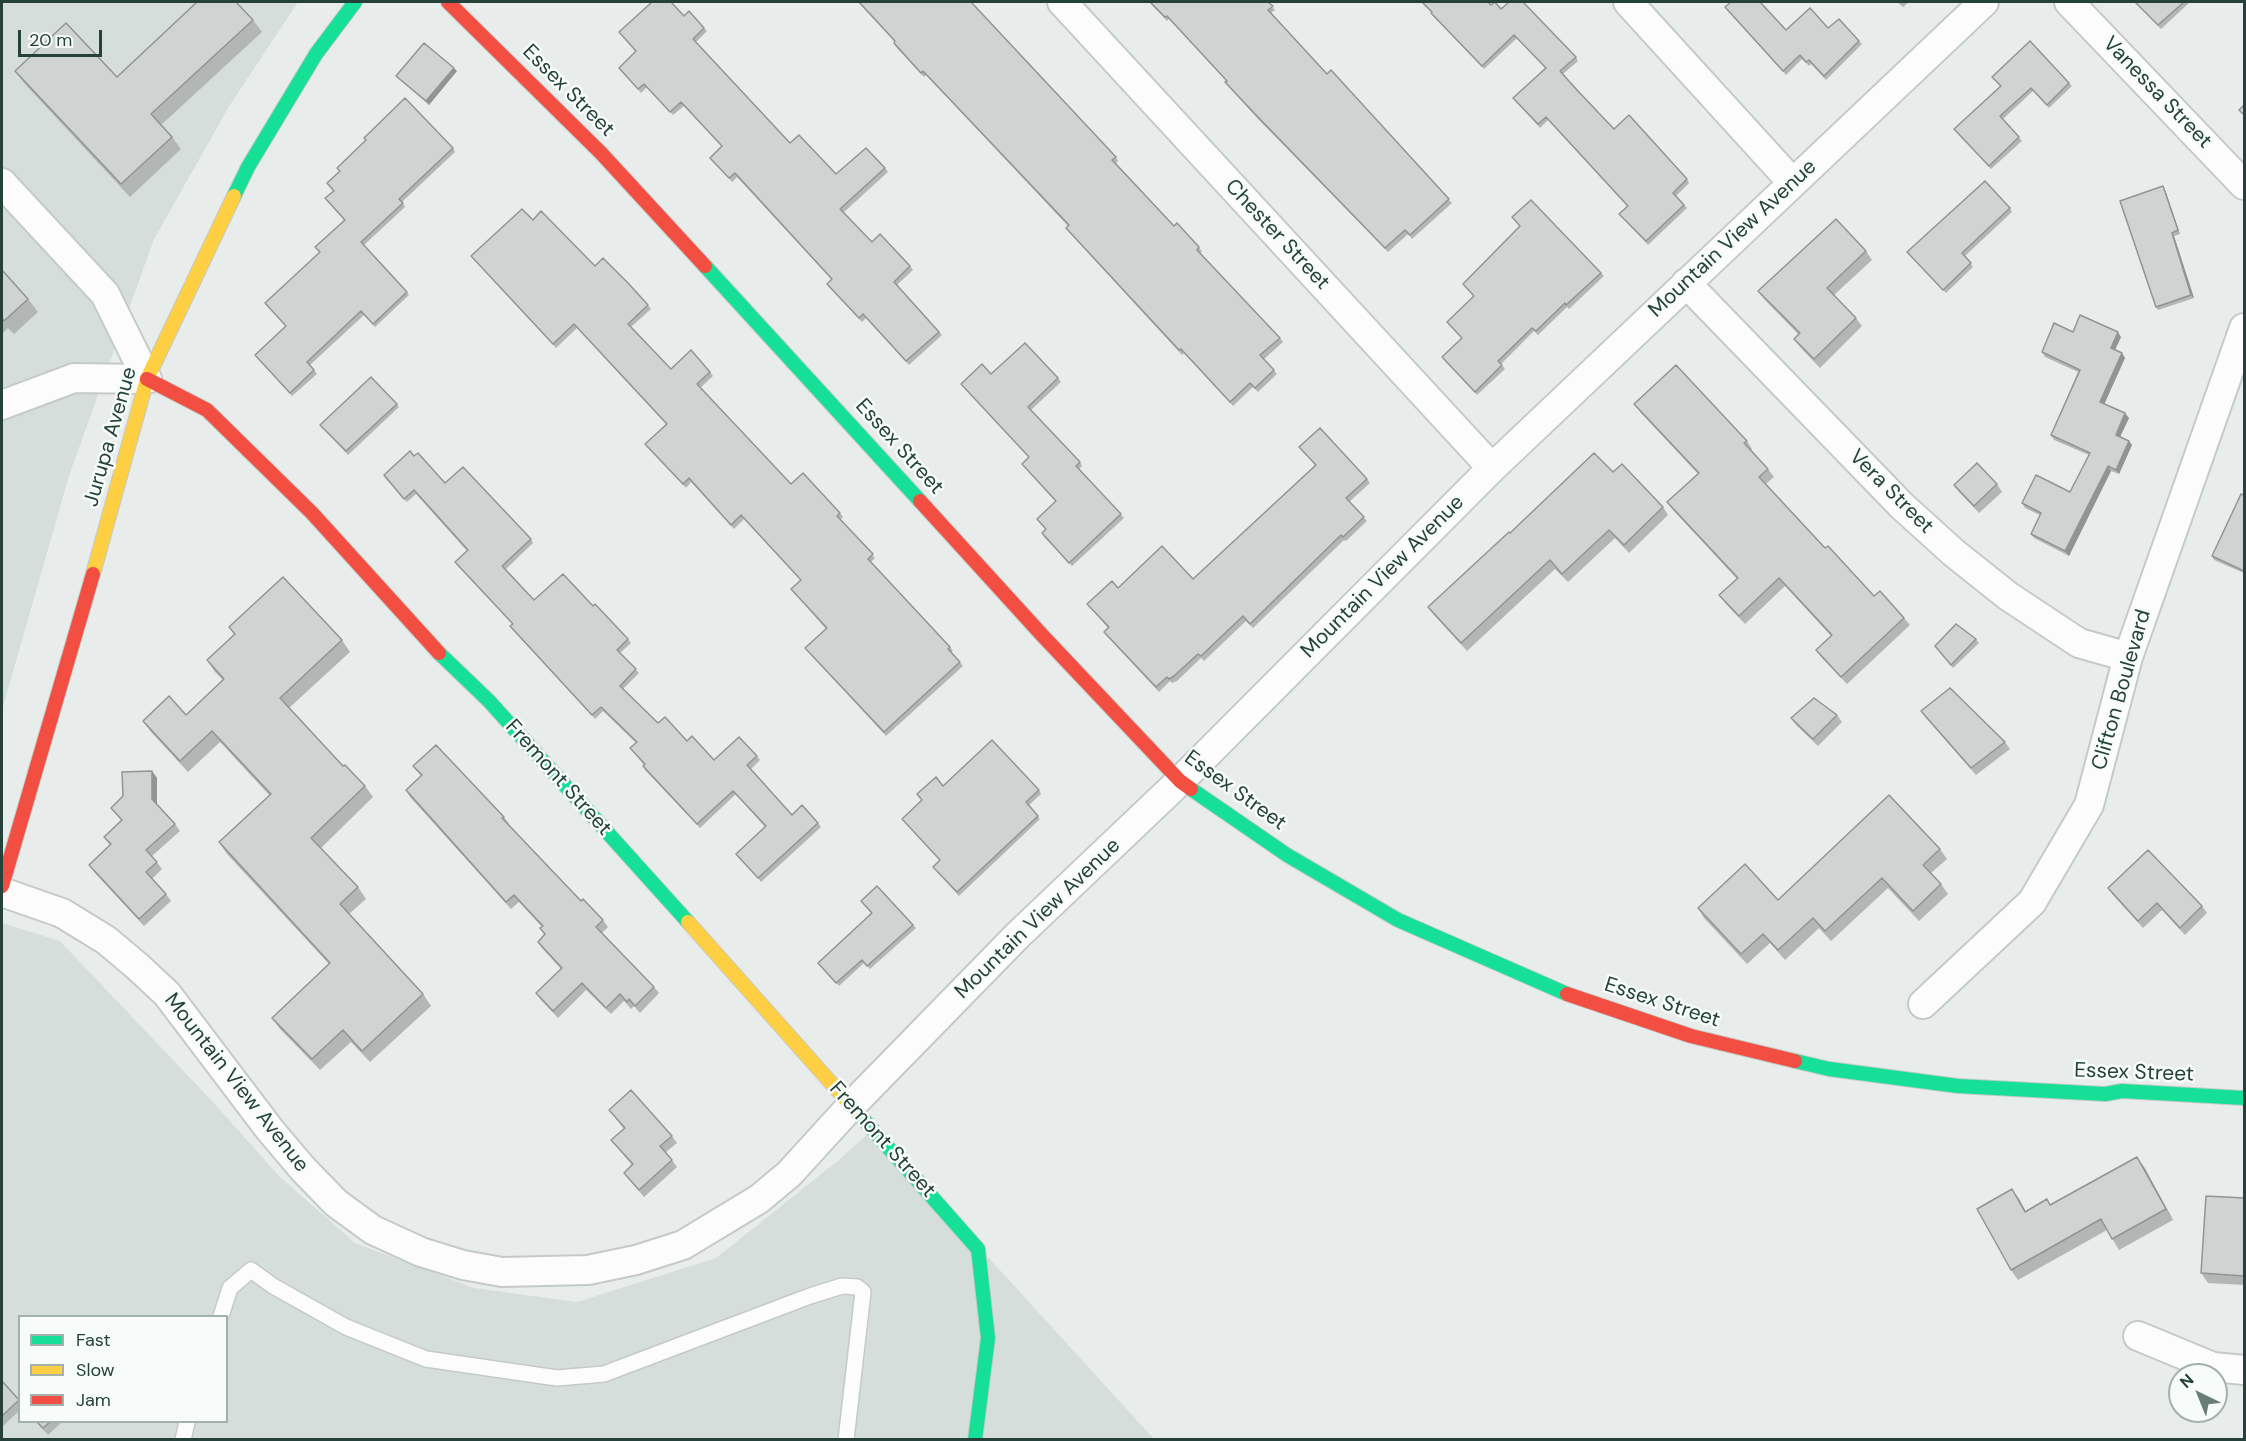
<!DOCTYPE html>
<html>
<head>
<meta charset="utf-8">
<style>
  body { margin:0 }
  #map { position:relative; width:2246px; height:1441px; overflow:hidden; background:#e8edeb; font-family:"DM Sans",sans-serif }
  canvas { display:block }
  .frame { position:absolute; inset:0; border:3px solid #24423a; pointer-events:none }
  .legend { position:absolute; left:18px; top:1315px; width:210px; height:108px; box-sizing:border-box; background:#f7fbf9; border:2px solid #a3b1ad; margin:0; padding:8px 10px; list-style:none; font-size:18px; color:#24423a }
  .legend li { display:flex; align-items:center; gap:12px; height:30px }
  .legend b { width:30px; border:2px solid #a3b1ad }
  .north { position:absolute; left:2168px; top:1363px; width:60px; height:60px; box-sizing:border-box; background:#f7fbf9; border:2px solid #a3b1ad; border-radius:50%; rotate:317deg; font-size:16px; font-weight:700; line-height:24px; text-align:center; color:#24423a }
  .north::after { content:''; display:block; margin:auto; width:21px; height:27px; background:#697e78; clip-path:polygon(50% 0,100% 100%,50% 72%,0 100%) }
  .scale { position:absolute; left:18px; top:30px; width:84px; height:27px; box-sizing:border-box; border:3px solid #24423a; border-top:0; padding-left:8px; font-size:18px; line-height:21px; white-space:nowrap; color:#24423a; -webkit-text-stroke:4px #f7fbf9; paint-order:stroke }
</style>
</head>
<body>
<div id="map">
<canvas width="2246" height="1441"></canvas>
<div class="frame"></div>
<ul class="legend">
<li><b style="height:8px;background:#16e098"></b>Fast</li>
<li><b style="height:8px;background:#ffcf43"></b>Slow</li>
<li><b style="height:8px;background:#f24e42"></b>Jam</li>
</ul>
<div class="north">N</div>
<div class="scale">20 m</div>
</div>
<script>
const ctx = document.querySelector('canvas').getContext('2d');
ctx.lineJoin = 'round';
function fillPath(path, color) { ctx.fillStyle = color; ctx.fill(path, 'evenodd'); }
const toPath = rows => new Path2D(rows.map(r => 'M' + r).join(''));
function trace(path, color, width, dash) { ctx.strokeStyle = color; ctx.lineWidth = width; ctx.lineCap = dash ? 'butt' : 'round'; ctx.setLineDash(dash || []); ctx.stroke(path); }
function label(font, color, halo, rows, align = 'center') {
  ctx.font = font + ' "DM Sans",sans-serif'; ctx.lineWidth = 5; ctx.setLineDash([]); ctx.textBaseline = 'middle'; ctx.strokeStyle = halo; ctx.fillStyle = color; for (const [text, x, y, turn = 0] of rows) {
    ctx.save(); ctx.translate(x, y); ctx.rotate((+turn || 0) * Math.PI / 180); ctx.textAlign = isNaN(turn) ? turn : align; if (halo) ctx.strokeText(text, 0, 0); ctx.fillText(text, 0, 0); ctx.restore();
  }
}
const built = toPath([
  [2,2,298,2,230,105,154,239,69,476,2,710],
  [2,923,60,941,213,1102,279,1176,355,1243,474,1288,577,1302,716,1258,840,1159,872,1130,1154,1439,2,1439],
  [20,1316,226,1316,226,1422,20,1422]
]);
const lane = toPath([
  [221,1316,230,1288,251,1270,273,1286,346,1327,426,1359,557,1378,604,1374,810,1296,842,1286,857,1287,863,1292,846,1440],
  [183,1440,187,1422]
]);
const street = toPath([
  [1062,2,1492,468],
  [1628,2,1792,182],
  [2069,2,2244,185],
  [2,183,105,294,147,379,74,378,2,405],
  [1686,283,1902,506,1954,553,2008,596,2079,643,2128,657],
  [2,892,62,913,106,940,137,966,167,994,270,1130,303,1169,336,1203,373,1230,421,1252,463,1265,502,1272,588,1270,636,1260,683,1245,759,1199,789,1174,851,1106,1018,935,1180,781,1492,468,1984,2],
  [1923,1004,2032,902,2089,805,2128,657,2244,328],
  [2138,1336,2213,1367,2244,1370]
]);
const fast = toPath([
  [234,196,248,167,316,54,355,2],
  [705,266,920,501],
  [439,653,489,701,688,922],
  [1191,789,1287,855,1398,920,1567,994],
  [1795,1061,1829,1069,1958,1086,2105,1094,2122,1091,2244,1098],
  [856,1111,978,1249,988,1338,975,1440]
]);
const slow = toPath([
  [93,574,147,379,234,196],
  [688,922,856,1111]
]);
const jam = toPath([
  [448,2,601,153,705,266],
  [147,379,207,410,312,513,439,653],
  [920,501,1042,635,1180,781,1191,789],
  [2,886,93,574],
  [1567,994,1691,1036,1795,1061]
]);
const wall = toPath([
  [858,2,971,2,1116,157,1118,161,1116,163,1174,226,1199,247,1202,252,1200,253,1280,338,1283,342,1264,359,1277,374,1258,392,1253,387,1233,406,1184,353,1182,355,1069,232,1066,228,1068,226,926,75,924,77,896,47,894,43,895,42],
  [1149,2,1268,2,1275,10,1271,13,1327,74,1452,203,1412,239,1408,234,1388,252,1258,119,1228,86,1225,82,1227,81,1169,19,1167,21],
  [1421,2,1488,2,1491,5,1501,9,1576,57,1578,61,1563,74,1614,129,1687,179,1689,183,1676,196,1687,208,1648,245,1619,214,1627,206,1548,120,1540,128,1513,98,1545,68,1517,38,1484,69,1434,17,1431,13,1432,13],
  [1897,2,1909,2,1903,7],
  [2135,2,2190,2,2161,29],
  [1725,7,1786,30,1828,28,1859,41,1862,44,1826,80,1811,64,1809,66,1802,59,1786,75],
  [684,16,704,28,707,31,696,42,790,143,836,174,885,168,888,172,844,212,872,242,910,266,913,270,897,285,942,335,909,365,866,318,862,322,830,288,827,284,832,280,737,177,732,182,713,161,710,158,722,147,684,106,673,115,647,87,641,93,619,68,636,52,619,32],
  [253,20,262,32,161,125,172,137,181,149,130,197,24,83,15,71,117,77],
  [457,71,429,105,399,79,396,76],
  [1992,77,2069,83,2072,86,2049,108,2033,91,2003,119,2022,141,1991,169,1954,129,2000,86],
  [453,148,455,152,402,202,405,207,364,245,409,295,375,327,364,315,310,365,317,374,292,396,255,355,286,326,265,303,320,253,315,247,344,220,325,198,333,191,327,183,340,172,337,168],
  [2165,190,2180,234,2174,236,2194,298,2158,310,2156,307],
  [2010,208,2012,212,1965,256,1973,267,1946,293,1907,252],
  [1512,217,1601,273,1604,276,1569,309,1567,307,1538,335,1534,331,1501,364,1505,369,1477,395,1442,357,1462,338,1447,322,1474,296,1463,284,1520,227],
  [533,220,648,305,651,309,631,327,671,369,710,372,713,376,700,388,791,484,840,513,843,517,840,520,875,558,871,562,950,647,953,651,951,652,963,666,886,736,805,648,826,629,791,589,801,580,744,519,734,529,691,482,686,488,648,448,645,444,666,424,577,328,556,348,471,256],
  [1866,251,1872,260,1834,295,1856,318,1862,326,1820,368,1800,347,1794,339,1798,334,1764,299,1758,291],
  [2,270,28,299,38,312,14,334,8,328,2,334],
  [2073,332,2121,337,2115,350,2125,358,2104,404,2129,418,2120,437,2132,445,2119,474,2111,471,2069,556,2034,538,2031,534,2040,515,2025,508,2022,503,2070,492,2089,455,2054,440,2051,435,2078,372,2045,357,2042,352],
  [991,374,1058,378,1061,382,1031,410,1080,462,1082,466,1079,469,1124,518,1072,566,1044,537,1042,533,1045,529,1037,519,1056,501,1022,464,1029,457,961,384],
  [397,404,399,407,348,455,320,425],
  [1634,404,1747,441,1752,449,1751,450,1768,469,1774,477,1766,484,1825,548,1874,596,1904,618,1910,625,1847,684,1822,658,1816,650,1831,636,1785,586,1745,624,1725,603,1719,595,1737,579,1673,510,1667,502,1698,474,1640,412],
  [1299,447,1367,479,1370,483,1349,502,1367,521,1346,541,1344,540,1253,628,1246,621,1204,661,1201,658,1177,681,1172,683,1170,681,1159,692,1107,636,1104,632,1108,628,1087,604,1193,579,1315,465],
  [414,456,445,483,531,539,533,543,506,569,534,600,593,606,628,639,631,643,620,653,639,673,623,689,658,723,687,741,714,760,757,756,760,760,751,769,792,815,818,823,821,827,761,882,736,854,765,827,736,794,700,828,645,770,643,766,644,765,630,748,636,743,603,711,595,719,513,630,510,626,513,624,458,566,455,562,467,551,416,494,407,502,386,479,384,475],
  [1613,472,1663,507,1668,515,1629,553,1615,538,1568,582,1555,569,1467,651,1434,615,1428,607,1510,533],
  [1997,484,2002,492,1979,513,1959,492,1954,485],
  [2244,495,2244,573,2214,560,2212,556],
  [229,627,342,640,350,652,289,708,343,766,365,786,373,797,321,848,358,887,366,899,349,914,423,994,431,1006,370,1062,351,1042,320,1070,280,1029,272,1018,329,964,227,854,219,842,270,796,220,742,188,772,151,732,143,721,186,715,223,680,215,672,207,660,234,634],
  [1976,639,1979,643,1953,668,1938,650],
  [1921,711,2005,742,2010,749,1976,775,1926,718],
  [1837,715,1842,722,1818,746,1796,725,1791,718],
  [413,766,504,817,509,824,508,824,581,901,603,920,608,927,602,933,654,987,659,993,640,1013,634,1006,631,1009,624,1001,611,1014,586,990,558,1018,541,1000,536,993,561,969,542,948,538,942,545,935,540,928,542,927,519,902,511,909,410,797,406,790,421,776],
  [152,771,157,778,157,805,175,824,180,831,152,856,162,869,152,879,166,894,171,901,144,926,94,872,89,865,110,845,104,837,121,820,111,808],
  [943,786,1039,790,1041,794,1028,806,1040,819,959,896,933,867,940,860,902,819,922,800,917,794],
  [1940,849,1947,859,1931,873,1941,884,1948,894,1919,921,1888,888,1831,941,1819,928,1785,960,1770,943,1747,964,1704,918,1698,908,1778,900],
  [2108,888,2202,906,2207,913,2185,935,2162,910,2143,928,2113,895],
  [861,901,913,925,916,928,870,969,864,963,839,986,818,963,871,913],
  [609,1110,672,1136,677,1143,666,1152,677,1167,644,1197,624,1173,632,1165,611,1140,624,1129],
  [2144,1167,2173,1220,2119,1250,2107,1230,2018,1280,2011,1270,2019,1199,2026,1212,2051,1205],
  [2244,1198,2244,1285,2208,1283,2201,1273],
  [2,1381,20,1401,20,1410,2,1427],
  [36,1422,62,1422,48,1435]
]);
const shadedWall = toPath([
  [454,68,457,71,429,105,426,101],
  [2163,186,2165,190,2180,234,2178,230],
  [2172,233,2174,236,2194,298,2191,295],
  [2118,332,2121,337,2114,352,2111,348],
  [2122,353,2125,358,2103,407,2100,402],
  [2125,413,2129,418,2119,439,2116,435],
  [2129,441,2132,445,2119,474,2116,470],
  [2108,466,2111,471,2069,556,2065,551],
  [152,771,157,778,157,806,152,799],
  [2137,1157,2144,1167,2173,1220,2166,1209],
  [2012,1189,2019,1199,2032,1223,2025,1212]
]);
const building = toPath([
  [197,2,236,2,253,20,151,114,172,137,121,184,15,71,66,23,117,77,197,2],
  [652,2,671,2,684,16,689,11,704,28,693,39,790,143,799,135,836,174,866,148,885,168,840,209,872,242,880,234,910,266,894,282,939,332,906,361,863,314,859,318,827,284,832,279,735,173,729,178,710,158,722,146,681,102,670,112,644,84,638,89,619,68,636,51,619,32,652,2],
  [859,2,971,2,1116,157,1112,160,1174,226,1177,223,1199,247,1197,250,1280,338,1260,355,1274,370,1255,388,1250,383,1230,402,1181,349,1179,350,1066,228,1069,225,923,71,921,73,894,43,895,41,859,2],
  [1150,2,1268,2,1273,6,1268,10,1327,74,1331,70,1449,199,1410,235,1405,230,1385,248,1256,115,1225,82,1227,81,1167,16,1165,17,1150,2],
  [1422,2,1488,2,1491,5,1495,2,1501,9,1509,2,1523,2,1576,57,1560,71,1576,89,1614,129,1629,115,1687,179,1673,193,1684,205,1646,241,1619,214,1628,206,1546,117,1538,124,1513,98,1546,68,1514,35,1482,66,1431,13,1432,12,1422,2],
  [1731,2,1760,2,1786,30,1810,8,1828,28,1839,19,1859,41,1824,76,1809,60,1806,62,1800,55,1783,71,1725,7,1731,2],
  [2135,2,2184,2,2158,25,2135,2],
  [2030,41,2069,83,2047,105,2031,88,2000,116,2019,137,1989,166,1954,129,2001,86,1992,77,2030,41],
  [424,43,454,68,426,101,396,76,424,43],
  [405,98,453,148,399,199,403,203,361,242,407,292,373,324,361,311,307,362,314,370,290,393,255,355,286,326,265,303,320,252,315,247,345,220,325,198,334,191,327,183,340,171,337,168,366,140,364,138,405,98],
  [2244,105,2244,115,2239,110,2244,105],
  [1985,181,2010,208,1962,253,1971,263,1943,290,1907,252,1985,181],
  [2163,186,2178,230,2172,233,2191,295,2156,307,2120,201,2163,186],
  [1531,200,1601,273,1566,305,1565,303,1536,331,1532,328,1498,361,1502,365,1475,392,1442,357,1462,338,1447,322,1474,296,1463,284,1520,226,1512,217,1531,200],
  [522,209,533,220,541,211,595,266,603,258,628,283,648,305,628,324,671,369,691,350,710,372,697,384,791,484,803,473,840,513,837,516,873,554,868,559,950,647,948,649,960,662,884,732,805,648,827,628,791,589,801,580,741,515,731,525,689,478,683,484,645,444,667,424,574,324,553,344,471,256,522,209],
  [1836,219,1866,251,1827,288,1856,318,1814,359,1794,339,1800,333,1758,291,1836,219],
  [2,270,28,299,4,321,2,317,2,270],
  [2080,315,2118,332,2111,348,2122,353,2100,402,2125,413,2116,435,2129,441,2116,470,2108,466,2065,551,2031,534,2041,513,2022,503,2036,475,2070,492,2090,453,2051,435,2080,370,2042,352,2054,323,2073,332,2080,315],
  [1025,343,1058,378,1028,407,1080,462,1076,466,1121,514,1069,563,1042,533,1046,529,1037,519,1056,501,1022,464,1029,457,961,384,982,364,991,374,1025,343],
  [1676,365,1747,441,1744,443,1768,469,1759,477,1825,548,1828,546,1874,596,1880,591,1904,618,1841,677,1816,650,1832,635,1779,578,1739,616,1719,595,1738,578,1667,502,1699,473,1634,404,1676,365],
  [371,377,397,404,346,451,320,425,371,377],
  [1320,428,1367,479,1346,498,1364,517,1343,537,1341,535,1250,624,1243,616,1201,656,1198,654,1174,676,1169,679,1167,677,1156,687,1104,632,1109,627,1087,604,1112,581,1118,588,1162,546,1193,579,1316,465,1299,447,1320,428],
  [410,451,414,456,418,453,445,483,463,467,531,539,502,566,534,600,563,574,593,606,595,604,628,639,617,650,636,669,620,686,658,723,665,717,687,741,692,736,714,760,739,737,757,756,747,765,792,815,802,805,818,823,758,878,736,854,766,826,733,791,697,824,643,766,645,764,630,748,637,742,601,707,592,715,510,626,513,624,455,562,468,550,414,490,404,499,384,475,410,451],
  [1594,453,1613,472,1622,464,1663,507,1624,545,1609,530,1562,574,1550,560,1461,643,1428,607,1509,532,1510,533,1594,453],
  [1977,463,1997,484,1974,506,1954,485,1977,463],
  [2241,494,2244,495,2244,571,2212,556,2241,494],
  [283,577,342,640,280,698,343,766,345,765,365,786,311,838,358,887,340,904,423,994,362,1051,343,1030,312,1059,272,1018,330,963,219,842,271,794,212,731,180,761,143,721,169,696,186,715,224,679,207,660,235,634,229,627,283,577],
  [1956,624,1976,639,1951,665,1935,646,1956,624],
  [1950,688,2005,742,1971,768,1921,711,1950,688],
  [1814,698,1837,715,1813,739,1791,718,1814,698],
  [992,740,1039,790,1026,802,1038,816,957,892,933,867,940,860,902,819,922,800,917,794,936,777,943,786,992,740],
  [436,745,504,817,502,818,581,901,583,899,603,920,596,927,654,987,635,1006,629,999,627,1002,620,994,606,1008,582,983,553,1011,536,993,562,968,538,942,545,934,540,928,543,926,514,895,506,902,406,790,422,775,413,766,436,745],
  [152,771,152,799,175,824,146,850,157,862,146,872,166,894,139,919,89,865,111,844,104,837,122,820,111,808,123,796,122,772,152,771],
  [1889,795,1940,849,1923,865,1941,884,1913,911,1882,878,1825,931,1813,918,1778,950,1763,934,1741,954,1698,908,1745,864,1778,900,1889,795],
  [2148,850,2202,906,2180,928,2157,903,2138,921,2108,888,2148,850],
  [877,886,913,925,867,966,862,960,836,983,818,963,872,913,861,901,877,886],
  [631,1090,672,1136,660,1146,672,1160,639,1190,624,1173,633,1164,611,1140,625,1128,609,1110,631,1090],
  [2137,1157,2166,1209,2112,1239,2101,1219,2011,1270,1977,1209,2012,1189,2025,1212,2047,1199,2050,1205,2137,1157],
  [2206,1196,2244,1198,2244,1276,2201,1273,2206,1196],
  [2,1381,19,1400,2,1416,2,1381],
  [37,1422,50,1422,43,1428,37,1422]
]);
const streetNames = [
  ["Essex Street",568,91,45],
  ["Vanessa Street",2157,93,46],
  ["Chester Street",1277,235,47],
  ["Mountain View Avenue",1733,239,-43],
  ["Jurupa Avenue",111,437,-74],
  ["Essex Street",899,447,48],
  ["Vera Street",1891,492,45],
  ["Mountain View Avenue",1383,577,-45],
  ["Clifton Boulevard",2122,690,-74],
  ["Fremont Street",558,778,48],
  ["Essex Street",1235,791,36],
  ["Mountain View Avenue",1038,919,-44],
  ["Essex Street",1662,1003,18],
  ["Essex Street",2134,1073,2],
  ["Mountain View Avenue",236,1083,52],
  ["Fremont Street",882,1140,48]
];
fillPath(built, '#d6dedb');
trace(lane, '#c5cac8', 18);
trace(street, '#c5cac8', 32);
trace(fast, '#c3cbc8', 16);
trace(slow, '#c3cbc8', 16);
trace(jam, '#c3cbc8', 16);
trace(lane, '#fcfcfc', 15);
trace(street, '#fcfcfc', 28);
trace(fast, '#16e098', 14);
trace(slow, '#ffcf43', 14);
trace(jam, '#f24e42', 14);
fillPath(wall, '#b2b6b5');
fillPath(shadedWall, '#919493');
fillPath(building, '#cfd4d2');
trace(building, '#919493', 1.5);
label('21px', '#24423a', '#f7fbf9', streetNames);
</script>
</body>
</html>
